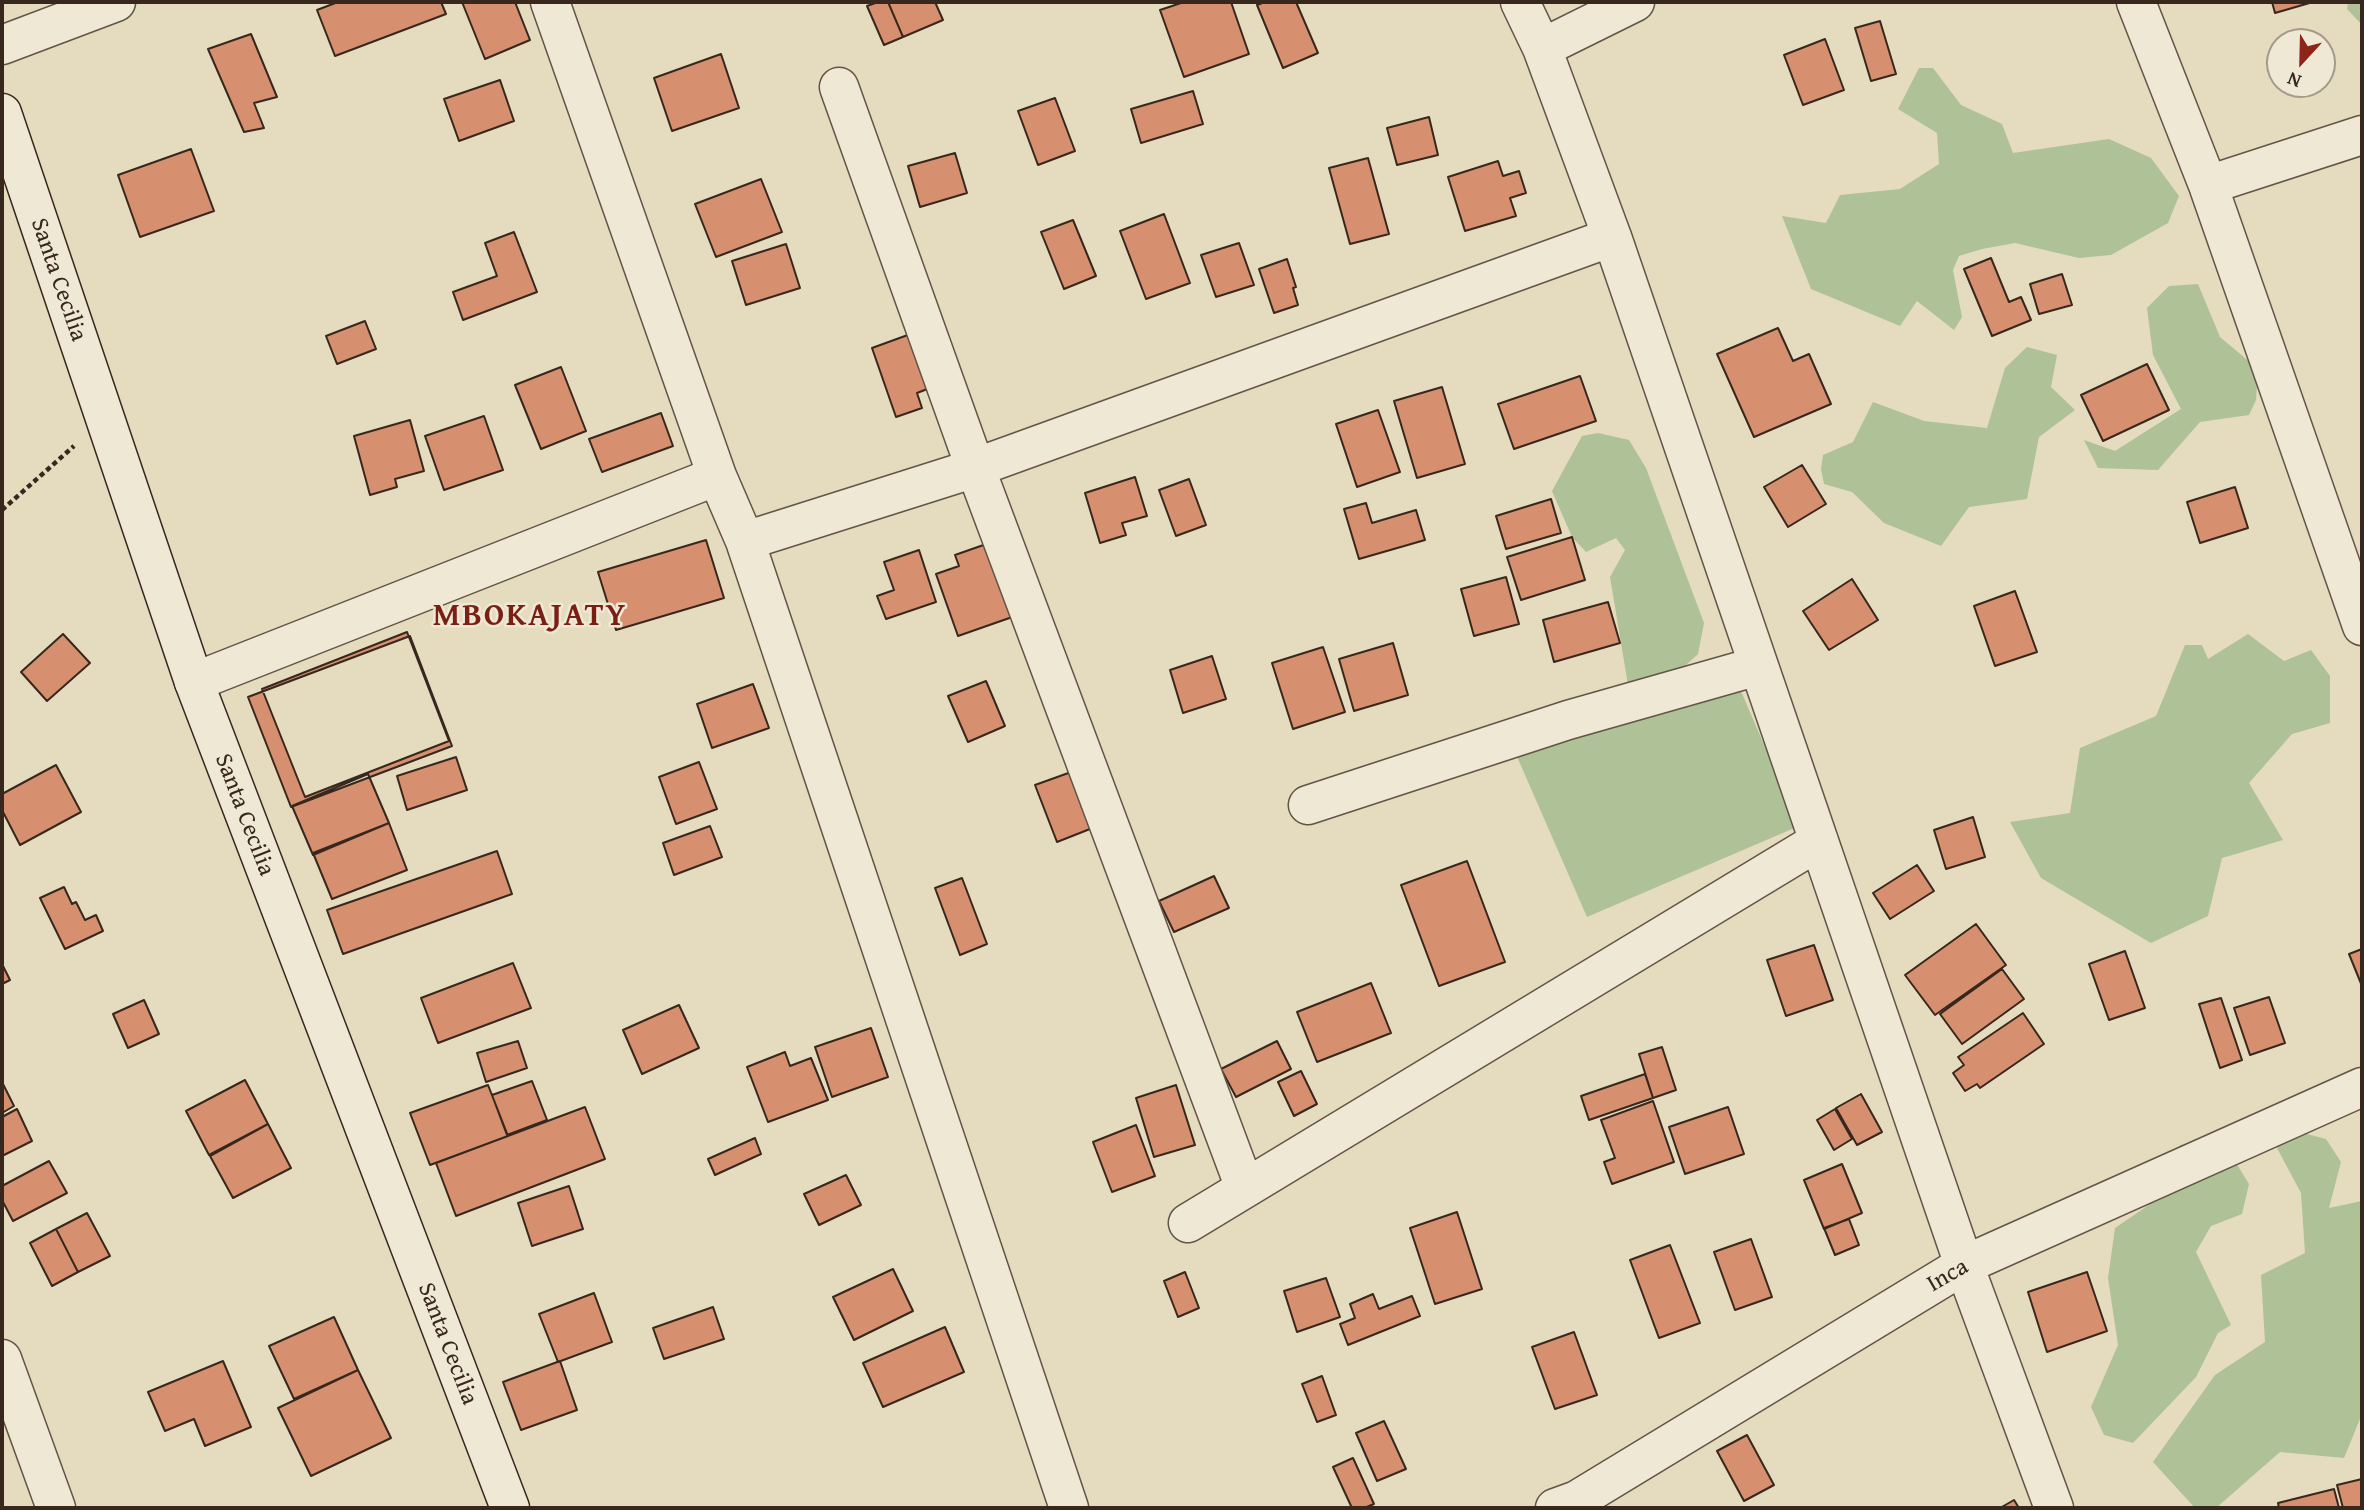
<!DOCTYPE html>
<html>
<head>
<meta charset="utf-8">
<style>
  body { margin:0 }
  #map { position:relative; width:2364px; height:1510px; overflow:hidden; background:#e5dbbf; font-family:"Gentium Book Plus",serif }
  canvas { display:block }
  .frame { position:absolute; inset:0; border:4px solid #38271d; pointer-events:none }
  .north { position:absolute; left:2266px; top:28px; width:70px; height:70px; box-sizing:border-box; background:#eee8d5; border:2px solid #a59b8b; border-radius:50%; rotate:202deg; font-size:19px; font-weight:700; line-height:28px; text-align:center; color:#38271d }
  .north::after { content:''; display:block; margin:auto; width:24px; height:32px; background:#8f2418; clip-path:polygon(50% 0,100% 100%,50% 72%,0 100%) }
</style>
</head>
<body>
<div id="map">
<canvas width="2364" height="1510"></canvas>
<div class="frame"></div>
<div class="north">N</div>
</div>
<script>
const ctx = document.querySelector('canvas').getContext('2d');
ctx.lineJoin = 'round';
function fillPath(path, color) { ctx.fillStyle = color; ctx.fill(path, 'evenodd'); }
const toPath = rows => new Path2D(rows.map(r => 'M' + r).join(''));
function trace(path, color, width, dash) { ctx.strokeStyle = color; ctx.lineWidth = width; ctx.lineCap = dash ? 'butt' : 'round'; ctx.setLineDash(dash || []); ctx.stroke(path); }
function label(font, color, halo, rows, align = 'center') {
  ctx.font = font + ' "Gentium Book Plus",serif'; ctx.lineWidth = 5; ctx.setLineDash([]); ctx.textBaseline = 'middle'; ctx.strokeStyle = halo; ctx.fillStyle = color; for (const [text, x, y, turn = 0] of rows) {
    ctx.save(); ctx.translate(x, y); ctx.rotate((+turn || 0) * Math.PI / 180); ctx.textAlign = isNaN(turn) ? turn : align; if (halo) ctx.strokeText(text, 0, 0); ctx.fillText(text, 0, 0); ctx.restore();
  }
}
const green = toPath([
  [2348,2,2362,2,2362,25,2347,9],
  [1919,68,1933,68,1961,105,2002,124,2013,153,2109,139,2151,158,2179,196,2168,223,2111,255,2079,258,2015,243,1982,249,1959,256,1953,270,1962,317,1954,330,1917,301,1900,326,1811,289,1782,216,1826,223,1840,195,1900,189,1939,164,1937,133,1898,109],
  [2198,284,2220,337,2258,369,2256,400,2249,415,2200,422,2158,470,2098,468,2084,440,2115,451,2181,409,2153,355,2147,308,2169,286],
  [2027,347,2057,355,2051,387,2075,410,2039,437,2027,499,1969,507,1941,546,1884,523,1852,492,1824,484,1821,469,1823,455,1853,442,1873,402,1924,421,1987,428,2005,368],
  [1598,433,1629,440,1646,468,1704,623,1698,654,1675,675,1628,685,1610,577,1625,550,1616,538,1586,552,1572,537,1552,491,1582,436],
  [2248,634,2284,661,2311,650,2330,676,2330,723,2292,734,2249,783,2283,840,2222,858,2208,916,2151,943,2041,878,2010,822,2070,813,2080,748,2156,716,2185,645,2202,645,2208,659],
  [1728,661,1799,826,1587,917,1515,752],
  [2284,1128,2326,1139,2341,1162,2329,1208,2362,1201,2362,1414,2344,1458,2280,1452,2216,1508,2195,1508,2153,1462,2215,1375,2265,1342,2261,1275,2305,1253,2301,1193,2269,1133],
  [2210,1139,2233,1158,2249,1184,2242,1214,2211,1226,2196,1252,2231,1325,2218,1333,2196,1377,2133,1443,2104,1435,2091,1407,2118,1345,2108,1278,2115,1228,2153,1202,2180,1145]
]);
const building = toPath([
  [338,2,441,2,446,14,335,56,317,10,338,2],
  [462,2,515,2,530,40,485,59,462,2],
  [878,2,888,2,903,37,884,45,867,6,878,2],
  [888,2,935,2,943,20,903,37,888,2],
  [1184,2,1231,2,1249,54,1184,77,1160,10,1184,2],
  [1265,2,1296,2,1318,53,1283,68,1257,5,1265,2],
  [2272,2,2313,2,2275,13,2272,2],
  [1880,21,1896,74,1871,81,1855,28,1880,21],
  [251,34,277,97,254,103,264,128,244,132,208,49,251,34],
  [1825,39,1844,90,1803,105,1784,55,1825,39],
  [721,54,739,108,672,131,654,78,721,54],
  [500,80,514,121,459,141,444,99,500,80],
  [1193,91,1203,124,1141,143,1131,109,1193,91],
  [1055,98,1075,151,1038,165,1018,111,1055,98],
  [1429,117,1438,155,1397,165,1387,128,1429,117],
  [191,149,214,211,140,237,118,175,191,149],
  [955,153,967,193,920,207,908,166,955,153],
  [1368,158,1389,234,1350,244,1329,168,1368,158],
  [1498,161,1503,176,1519,171,1526,193,1510,198,1516,216,1465,231,1448,177,1498,161],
  [761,179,782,232,716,257,695,204,761,179],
  [1164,214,1190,283,1146,299,1120,231,1164,214],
  [1073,220,1096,276,1064,289,1041,232,1073,220],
  [514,232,537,292,463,320,453,292,497,276,485,243,514,232],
  [1239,243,1254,285,1216,297,1201,255,1239,243],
  [786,244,800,288,746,305,732,261,786,244],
  [1991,258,2009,302,2021,297,2031,320,1992,336,1964,269,1991,258],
  [1287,259,1296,287,1293,288,1298,305,1274,313,1259,269,1287,259],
  [2062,274,2072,305,2039,314,2030,284,2062,274],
  [365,321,376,349,337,364,326,336,365,321],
  [1778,328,1793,361,1809,354,1831,404,1754,437,1717,354,1778,328],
  [916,332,935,386,917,393,922,408,896,417,872,348,916,332],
  [2147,364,2169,410,2103,441,2081,395,2147,364],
  [561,367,586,431,541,449,515,385,561,367],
  [1580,376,1596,421,1514,449,1498,404,1580,376],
  [1442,387,1465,464,1417,478,1394,401,1442,387],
  [1378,410,1400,472,1357,487,1336,424,1378,410],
  [661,413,673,446,602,472,589,439,661,413],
  [484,416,503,470,444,490,425,436,484,416],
  [410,420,424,471,395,479,397,487,370,495,354,436,410,420],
  [1802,465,1826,504,1788,527,1764,487,1802,465],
  [1135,477,1147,516,1122,523,1126,535,1100,543,1085,493,1135,477],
  [1189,479,1206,525,1176,536,1159,490,1189,479],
  [2235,487,2248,528,2200,543,2187,502,2235,487],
  [1551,499,1561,533,1506,549,1496,516,1551,499],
  [1366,503,1372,523,1416,510,1425,540,1359,559,1344,509,1366,503],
  [1572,537,1585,580,1521,600,1507,557,1572,537],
  [706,540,724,598,616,630,598,572,706,540],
  [992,542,1018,615,958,636,936,574,959,566,955,555,992,542],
  [919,550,936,602,886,619,877,596,894,590,884,562,919,550],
  [1506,577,1519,624,1474,636,1461,589,1506,577],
  [1852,579,1878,620,1829,650,1803,611,1852,579],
  [2015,591,2037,652,1995,666,1974,606,2015,591],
  [1608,602,1620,643,1554,662,1543,620,1608,602],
  [407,632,449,741,305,797,262,689,407,632],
  [63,634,90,663,47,701,21,672,63,634],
  [410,636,452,746,291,807,248,697,410,636],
  [1393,643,1408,695,1354,711,1339,659,1393,643],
  [1323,647,1345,712,1293,729,1272,663,1323,647],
  [1212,656,1226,699,1183,713,1170,670,1212,656],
  [986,681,1005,726,968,742,948,696,986,681],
  [753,684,769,728,712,748,697,704,753,684],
  [456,757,467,790,407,810,397,776,456,757],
  [699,762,717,809,676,824,659,777,699,762],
  [56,765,81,812,20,845,2,810,2,794,56,765],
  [1074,771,1095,827,1057,842,1035,785,1074,771],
  [368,774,389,823,313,855,292,806,368,774],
  [1973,817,1985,857,1946,869,1934,830,1973,817],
  [389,823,407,870,332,899,313,853,389,823],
  [710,826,722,857,674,875,663,843,710,826],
  [497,851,512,894,343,954,327,910,497,851],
  [1467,861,1505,962,1439,986,1401,885,1467,861],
  [1917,865,1934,891,1890,919,1873,893,1917,865],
  [1214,876,1229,908,1174,932,1159,901,1214,876],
  [962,878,987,944,960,955,935,888,962,878],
  [64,887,72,904,76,902,85,920,96,915,103,931,65,949,40,898,64,887],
  [1976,924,2006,965,1935,1015,1905,975,1976,924],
  [1814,945,1833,1000,1786,1016,1767,960,1814,945],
  [2362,949,2362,986,2349,954,2362,949],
  [2125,951,2145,1008,2109,1020,2089,964,2125,951],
  [513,963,531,1008,438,1043,421,998,513,963],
  [2,964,10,980,2,984,2,964],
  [2002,969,2024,999,1962,1044,1940,1014,2002,969],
  [1371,983,1391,1033,1317,1062,1297,1012,1371,983],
  [2269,997,2285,1043,2250,1055,2234,1008,2269,997],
  [2221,998,2242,1060,2220,1068,2199,1004,2221,998],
  [144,1000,159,1034,128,1048,113,1014,144,1000],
  [679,1005,699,1048,642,1074,623,1030,679,1005],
  [2023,1013,2044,1044,1980,1088,1977,1084,1965,1091,1953,1073,1964,1065,1958,1057,2023,1013],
  [871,1028,888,1077,832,1097,815,1047,871,1028],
  [518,1041,527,1068,486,1082,477,1053,518,1041],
  [1277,1041,1291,1069,1236,1097,1221,1069,1277,1041],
  [1662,1047,1676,1090,1653,1098,1639,1054,1662,1047],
  [785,1052,790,1066,811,1058,828,1100,768,1122,747,1067,785,1052],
  [1301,1071,1317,1104,1294,1116,1278,1082,1301,1071],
  [1645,1074,1653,1098,1589,1120,1581,1096,1645,1074],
  [245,1080,268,1124,209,1155,186,1111,245,1080],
  [532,1081,547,1120,507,1135,492,1095,532,1081],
  [2,1082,14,1106,2,1113,2,1082],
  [488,1085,508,1136,430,1165,410,1113,488,1085],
  [1176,1085,1195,1145,1154,1157,1136,1098,1176,1085],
  [1861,1094,1882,1132,1857,1145,1836,1108,1861,1094],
  [1653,1101,1674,1162,1612,1184,1604,1162,1615,1158,1601,1120,1653,1101],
  [585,1107,605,1159,456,1216,436,1163,585,1107],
  [1728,1107,1744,1154,1685,1174,1669,1127,1728,1107],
  [17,1109,32,1141,2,1156,2,1117,17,1109],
  [1835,1109,1852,1139,1834,1150,1817,1120,1835,1109],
  [268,1124,291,1168,233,1198,210,1156,268,1124],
  [1136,1125,1155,1176,1112,1192,1093,1142,1136,1125],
  [755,1138,761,1154,715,1175,708,1159,755,1138],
  [49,1161,67,1193,13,1221,2,1200,2,1186,49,1161],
  [1842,1164,1862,1213,1824,1229,1804,1180,1842,1164],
  [846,1175,861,1205,819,1225,804,1194,846,1175],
  [569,1186,583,1229,532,1246,518,1203,569,1186],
  [1457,1212,1482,1289,1435,1304,1410,1228,1457,1212],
  [87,1213,110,1256,78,1272,56,1229,87,1213],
  [1849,1219,1859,1245,1835,1255,1824,1228,1849,1219],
  [56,1229,78,1272,52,1286,30,1243,56,1229],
  [1751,1239,1772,1297,1735,1310,1714,1252,1751,1239],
  [1670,1245,1700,1323,1659,1338,1630,1260,1670,1245],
  [893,1269,913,1311,854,1340,833,1297,893,1269],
  [1185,1272,1199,1308,1178,1317,1164,1281,1185,1272],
  [2087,1272,2107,1331,2047,1352,2028,1292,2087,1272],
  [1326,1278,1340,1317,1297,1332,1284,1291,1326,1278],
  [594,1293,612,1342,558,1362,539,1314,594,1293],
  [1373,1294,1379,1309,1412,1296,1420,1316,1348,1345,1340,1324,1355,1318,1350,1304,1373,1294],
  [713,1307,724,1339,664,1359,653,1328,713,1307],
  [334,1317,358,1370,294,1399,269,1346,334,1317],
  [945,1327,964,1372,883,1407,863,1363,945,1327],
  [1574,1332,1597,1395,1555,1409,1532,1347,1574,1332],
  [223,1361,251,1427,205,1446,194,1419,165,1431,148,1392,223,1361],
  [560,1361,577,1410,521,1430,503,1382,560,1361],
  [358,1370,391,1438,311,1476,278,1408,358,1370],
  [1322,1376,1336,1415,1317,1422,1302,1384,1322,1376],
  [1384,1421,1406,1469,1377,1481,1356,1433,1384,1421],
  [1747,1435,1774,1485,1744,1501,1717,1451,1747,1435],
  [1353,1458,1374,1504,1364,1508,1352,1508,1333,1467,1353,1458],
  [2362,1479,2362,1508,2343,1508,2337,1485,2362,1479],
  [2334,1489,2339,1508,2279,1508,2278,1503,2334,1489],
  [2014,1500,2019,1508,2000,1508,2014,1500]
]);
const path = toPath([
  [2,510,74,446]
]);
const street = toPath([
  [550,2,717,476,745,541,1069,1508],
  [1520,2,1542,48,1612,237,1964,1265,2054,1508],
  [2136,2,2208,185,2362,626],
  [2,45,116,2],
  [1542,48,1635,2],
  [839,87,975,467,1245,1188],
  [2208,185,2362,135],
  [745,541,966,471,1612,237],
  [194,682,717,476],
  [1308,805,1568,720,1758,666],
  [1188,1223,1819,841],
  [2,1359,56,1508],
  [1555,1508,1577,1500,1964,1265,2362,1087]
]);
const secondary = toPath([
  [2,113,194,682,510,1508]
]);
const streetNames = [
  ["Santa Cecilia",58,280,71],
  ["Santa Cecilia",244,815,69],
  ["Inca",1948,1276,-30],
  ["Santa Cecilia",447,1344,69]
];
const districtNames = [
  ["MBOKAJATY",530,617]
];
fillPath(green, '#afc196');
fillPath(building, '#d69070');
trace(building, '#38271d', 2);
trace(street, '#635446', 41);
trace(secondary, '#38271d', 41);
trace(path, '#38271d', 4.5, [5, 3.5]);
trace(street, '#eee8d5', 38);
trace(secondary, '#eee8d5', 38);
label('24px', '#38271d', '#eee8d5', streetNames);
ctx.letterSpacing = '2px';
label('bold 32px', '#7a1f14', '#eee8d5', districtNames);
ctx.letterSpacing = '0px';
</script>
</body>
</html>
